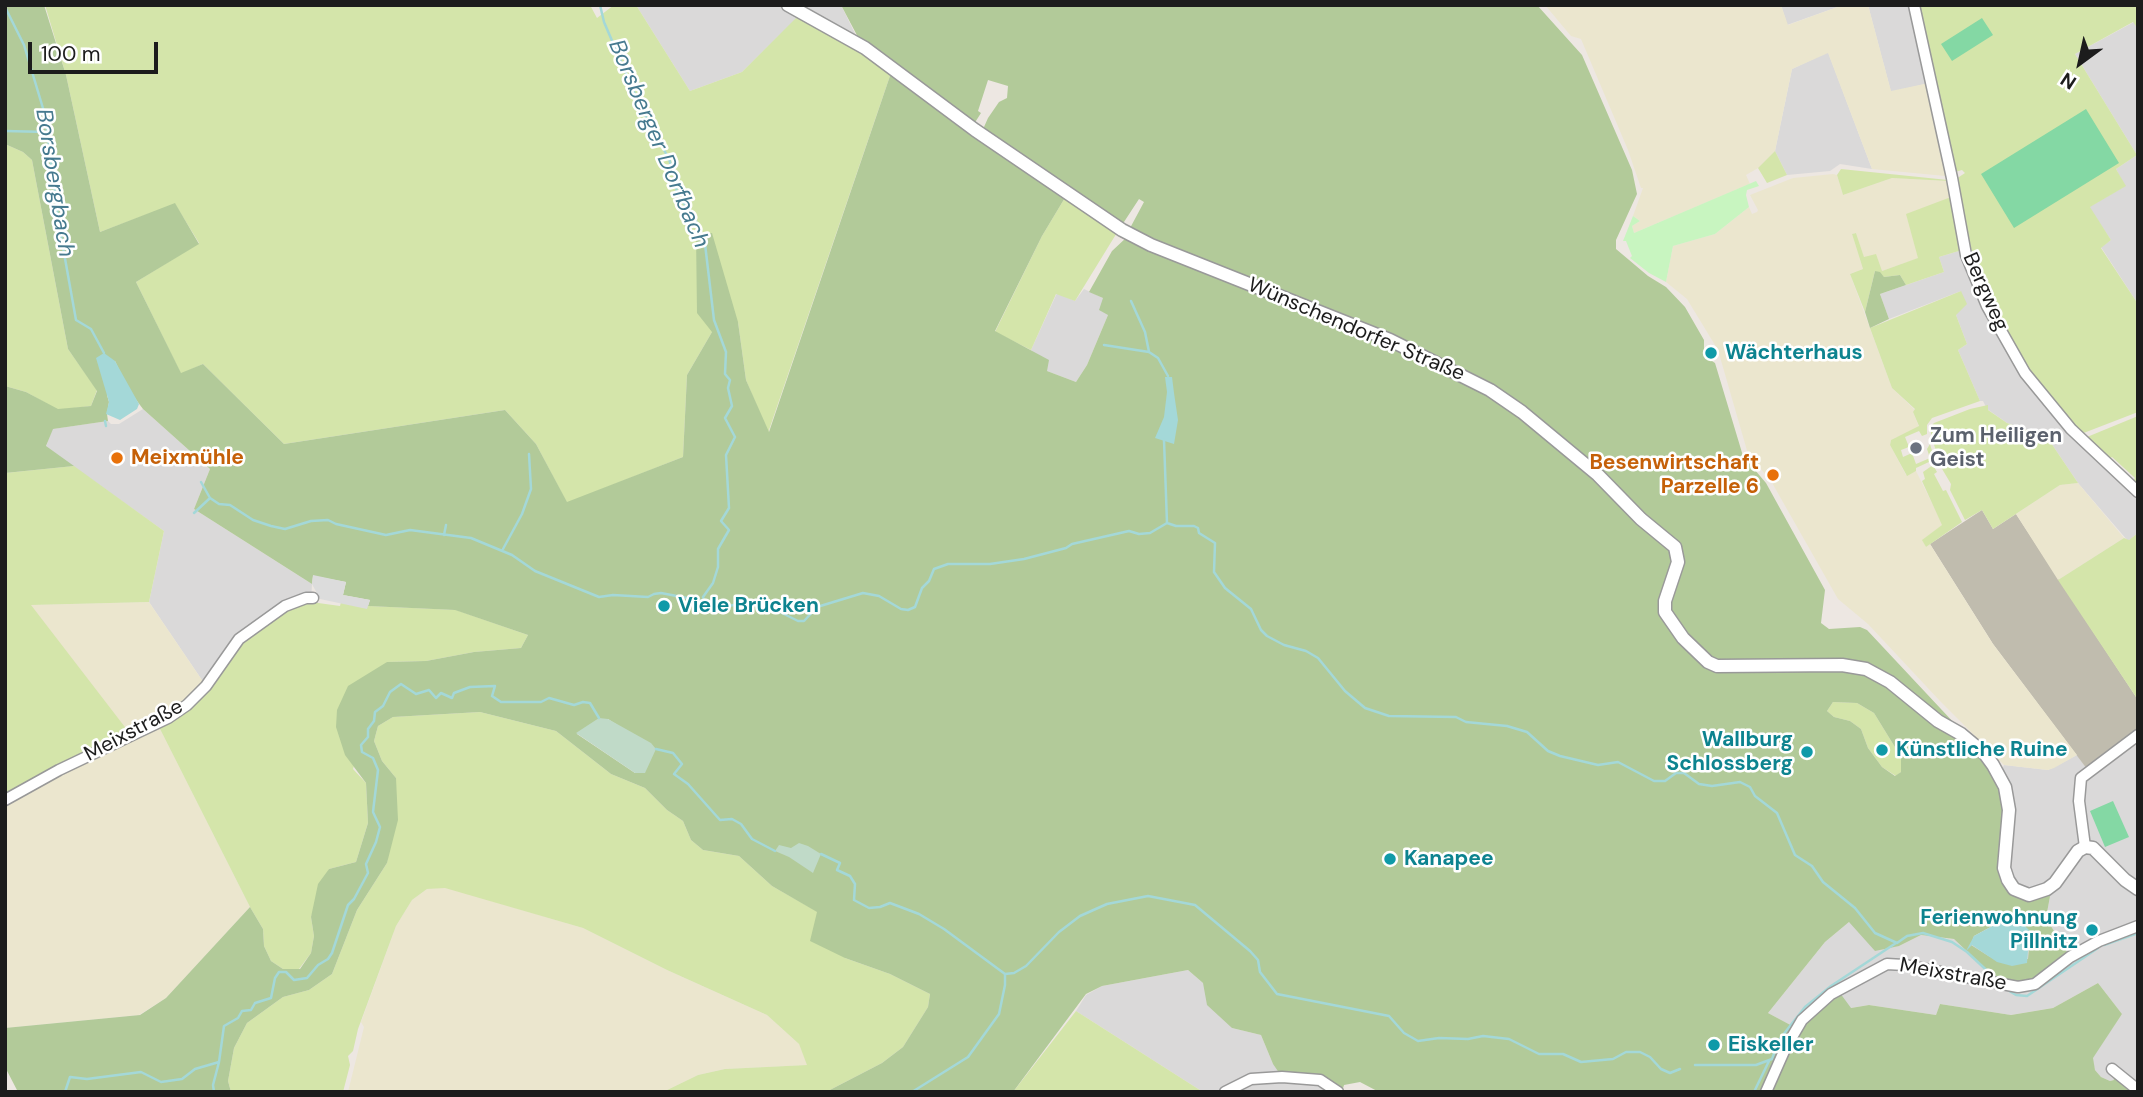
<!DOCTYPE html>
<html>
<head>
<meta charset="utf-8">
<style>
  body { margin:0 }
  #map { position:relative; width:2143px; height:1097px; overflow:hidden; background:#ede7e2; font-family:"DM Sans",sans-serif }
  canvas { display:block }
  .frame { position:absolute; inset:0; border:7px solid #1c1c1c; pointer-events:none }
  .north { position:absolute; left:2045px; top:28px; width:70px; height:70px; -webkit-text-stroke:5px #fff; paint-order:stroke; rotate:213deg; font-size:19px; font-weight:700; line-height:28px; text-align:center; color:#1c1c1c }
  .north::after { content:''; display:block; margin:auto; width:24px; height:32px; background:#1c1c1c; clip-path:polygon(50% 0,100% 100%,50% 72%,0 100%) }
  .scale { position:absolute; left:28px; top:42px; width:130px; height:32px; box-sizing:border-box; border:4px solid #1c1c1c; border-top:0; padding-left:9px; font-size:21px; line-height:24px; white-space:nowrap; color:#1c1c1c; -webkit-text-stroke:5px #fff; paint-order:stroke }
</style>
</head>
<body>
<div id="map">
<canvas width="2143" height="1097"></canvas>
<div class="frame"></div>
<div class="north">N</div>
<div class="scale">100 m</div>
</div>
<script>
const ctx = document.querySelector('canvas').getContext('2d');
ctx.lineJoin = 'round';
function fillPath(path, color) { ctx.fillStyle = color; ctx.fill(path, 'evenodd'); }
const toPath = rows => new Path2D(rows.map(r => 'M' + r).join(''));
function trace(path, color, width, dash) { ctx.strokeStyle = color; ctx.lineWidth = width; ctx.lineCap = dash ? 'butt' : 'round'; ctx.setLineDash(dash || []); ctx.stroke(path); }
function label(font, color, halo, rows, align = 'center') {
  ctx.font = font + ' "DM Sans",sans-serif'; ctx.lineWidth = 5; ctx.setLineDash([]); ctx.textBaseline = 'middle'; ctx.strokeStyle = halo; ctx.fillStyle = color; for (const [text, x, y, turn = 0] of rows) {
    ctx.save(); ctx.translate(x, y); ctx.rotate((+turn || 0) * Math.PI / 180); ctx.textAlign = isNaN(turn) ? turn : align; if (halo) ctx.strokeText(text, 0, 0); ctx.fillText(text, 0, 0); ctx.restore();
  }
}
const residential = toPath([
  [636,5,841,5,863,50,797,18,742,72,690,91],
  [1781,5,1843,5,1787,25],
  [1868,5,1911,5,1929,83,1891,92],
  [2134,22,2138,29,2138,304,2101,247,2111,240,2089,207,2125,186,2116,169,2137,155,2075,54],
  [1828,52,1872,169,1840,164,1830,171,1787,175,1775,151,1792,69],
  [1962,250,2023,375,2138,495,2138,533,2128,541,2078,483,2047,437,2007,423,1987,409,1983,401,1980,401,1958,350,1967,344,1956,315,1961,291,1889,319,1880,294,1944,272,1939,257],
  [1084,289,1103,298,1108,315,1087,365,1076,382,1047,371,1031,350,1057,293,1075,301],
  [143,409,210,469,194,509,312,584,311,602,206,686,149,602,164,531,46,447,52,429,108,421,111,424,119,424],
  [2138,739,2138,1092,2114,1080,2110,1081,2101,1077,2095,1070,2092,1058,2122,1014,2098,983,2053,1008,2011,1015,1940,1004,1936,1015,1869,1005,1851,1008,1798,1029,1768,1013,1825,942,1849,922,1899,946,1921,935,2068,954,2046,918,2051,891,2020,886,2012,876,2008,862,2002,770,2004,765,2048,770,2077,755,2087,769],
  [1188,970,1203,983,1232,1028,1261,1035,1273,1064,1320,1080,1338,1092,1203,1092,1076,1011,1086,995,1102,986]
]);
const construction = toPath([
  [1982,510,1993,529,2016,514,2138,700,2138,732,2087,769,1993,644,1930,544]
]);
const farmland = toPath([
  [1545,5,1781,5,1788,25,1843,5,1868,5,1891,91,1929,83,1949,174,1945,176,1872,169,1828,53,1792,69,1775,151,1758,168,1746,175,1750,184,1634,233,1632,226,1640,221,1633,216,1643,188,1641,188,1628,150,1581,39,1571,36],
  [1833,174,1837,175,1843,195,1892,178,1948,181,1951,197,1919,258,1882,271,1864,258,1856,233,1852,234,1863,269,1850,274,1892,388,1915,410,1913,412,1919,427,1891,440,1890,445,1906,475,1916,471,1943,525,1923,540,1926,547,1930,544,1993,644,2077,755,2054,768,2048,770,2004,765,1940,701,1868,624,1838,599,1771,481,1748,454,1718,350,1687,299,1666,282,1673,246,1715,234,1749,207,1752,214,1757,212,1758,210,1750,195,1793,178],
  [2078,483,2124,538,2058,580,2016,514,2060,485],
  [149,602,206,686,157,723,250,907,166,998,139,1015,5,1028,5,800,30,605],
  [445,887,583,928,667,970,767,1015,799,1044,808,1065,725,1069,698,1075,663,1092,348,1092,364,1027,361,1022,396,926,412,900,427,889]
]);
const grass = toPath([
  [45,5,590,5,597,18,614,5,636,5,690,91,742,72,797,17,844,38,892,70,768,433,746,380,738,322,712,332,687,375,683,457,567,503,536,444,505,410,284,444,203,364,181,374,136,282,199,243,175,204,100,232,66,75],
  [1919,5,2138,5,2138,29,2133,22,2075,54,2137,155,2116,169,2126,186,2090,207,2111,240,2101,248,2138,304,2138,412,2081,434,2029,369,1978,280,1956,179,1965,173,1962,170,1955,172],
  [5,144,23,152,32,160,68,349,97,390,91,406,58,410,26,392,5,386],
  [1775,151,1787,175,1767,183,1758,168],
  [1841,169,1948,180,1962,250,1939,257,1944,272,1906,285,1900,275,1884,277,1875,271,1865,312,1850,274,1863,269,1852,234,1856,233,1864,257,1876,254,1882,271,1918,258,1906,214,1951,197,1948,181,1892,178,1843,195,1837,175],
  [1066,196,1118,231,1075,301,1056,294,1031,350,995,332,1042,236],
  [1961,291,1967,304,1956,315,1967,344,1958,350,1980,401,1932,418,1927,425,1927,434,1922,436,1919,431,1905,437,1909,447,1901,450,1903,457,1912,453,1916,464,1930,458,1927,449,1930,444,1933,454,1931,461,1916,468,1916,471,1907,476,1890,445,1891,440,1919,426,1913,412,1915,409,1892,388,1870,328],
  [1988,405,1988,410,2007,423,2047,437,2078,483,2060,485,1993,529,1982,510,1965,520,1950,490,1951,484,1935,457,1936,451,1931,435,1931,426,1934,423,1970,409],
  [2138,416,2138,488,2132,482,2135,478,2112,457,2108,460,2087,437],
  [1933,465,1937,472,1934,474,1943,491,1946,490,1962,522,1926,547,1922,540,1942,525,1922,481,1925,479,1923,472],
  [74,466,164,531,149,602,31,605,131,735,5,800,5,473],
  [2138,533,2138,700,2058,580,2124,538,2129,540],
  [343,595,369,606,456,610,528,635,521,648,474,652,426,661,387,662,353,769,366,783,368,823,356,862,329,869,311,917,314,936,311,953,299,969,283,969,271,961,264,946,263,929,250,907,157,723,168,718,236,648,286,609,311,602,340,606],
  [1833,702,1857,703,1874,713,1901,757,1901,772,1896,776,1882,767,1868,748,1861,729,1850,721,1834,717,1827,711],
  [480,712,556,731,611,774,645,788,667,810,683,821,691,840,703,850,739,856,772,886,818,912,845,958,890,974,930,994,928,1007,903,1047,882,1063,826,1092,663,1092,698,1075,725,1069,807,1065,799,1044,767,1015,667,970,583,928,445,888,427,889,412,900,396,926,358,1029,353,1051,348,1056,350,1065,343,1092,231,1092,228,1081,234,1048,247,1023,283,997,309,990,332,974,357,910,387,863,396,778,382,761,374,741,378,726,393,717],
  [1076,1011,1203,1092,1013,1092]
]);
const forest = toPath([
  [5,5,44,5,66,75,100,232,175,203,199,244,136,282,181,373,203,364,284,444,505,410,536,444,567,502,683,457,687,375,712,332,697,313,696,234,712,233,738,322,746,380,769,432,892,70,1066,196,1042,236,995,331,1049,360,1047,371,1076,382,1087,365,1108,315,1099,310,1103,298,1089,292,1112,251,1127,237,1415,355,1494,397,1565,452,1667,545,1674,558,1662,597,1702,663,1837,669,1868,673,1969,745,1993,771,2004,799,2011,892,2051,891,2046,918,2070,957,2035,984,2007,985,1987,970,1954,939,1921,935,1899,946,1875,951,1849,922,1825,942,1768,1013,1798,1029,1840,993,1851,1008,1869,1005,1936,1015,1940,1004,2011,1015,2053,1008,2098,983,2122,1014,2093,1058,2095,1070,2101,1077,2110,1081,2114,1080,2113,1075,2135,1092,1379,1092,1360,1082,1344,1085,1342,1092,1331,1086,1282,1077,1273,1064,1261,1035,1232,1028,1207,1005,1203,983,1188,970,1102,986,1086,994,1013,1092,826,1092,882,1063,903,1047,928,1007,930,994,890,974,845,958,810,941,817,912,772,886,739,856,703,850,691,840,683,821,667,810,645,788,611,774,556,731,480,712,393,717,378,726,374,741,382,761,396,778,398,820,387,863,357,910,332,974,309,990,283,997,247,1023,234,1048,228,1081,231,1092,18,1092,5,1067,5,1028,140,1015,166,998,250,907,263,929,264,946,271,961,283,969,300,969,311,953,314,936,311,917,318,884,329,869,356,862,368,823,366,783,345,755,336,727,337,710,348,686,387,662,426,661,474,652,521,648,528,635,455,610,368,606,370,600,343,595,346,582,313,576,312,584,194,509,210,469,143,409,128,389,115,361,107,395,109,402,107,414,108,421,53,429,46,446,74,466,5,473,5,386,26,392,58,409,91,406,97,391,68,349,32,160,23,152,5,144],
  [1833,702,1857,703,1874,713,1901,757,1901,772,1895,776,1882,767,1868,748,1861,729,1850,721,1834,717,1827,711],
  [608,719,623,729,645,773,635,773,577,734],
  [2020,921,2029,949,2028,959,1990,957,1971,945,1974,936,1998,923],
  [841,5,1537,5,1582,55,1632,170,1637,194,1616,240,1616,249,1648,276,1666,287,1685,307,1704,340,1704,356,1715,363,1743,456,1766,483,1825,590,1821,623,1829,629,1860,627,1867,630,1955,724,1880,672,1720,662,1705,656,1668,610,1681,555,1488,384,1129,230,1144,202,1139,199,1122,225,985,132,984,127,988,118,999,102,1007,98,1008,86,988,80,978,111,981,113,974,124,860,41],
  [1875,271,1880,272,1884,277,1900,275,1906,285,1880,294,1889,319,1870,328,1865,312]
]);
const wetland = toPath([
  [599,718,608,719,651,743,656,749,645,773,635,773,576,733],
  [799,843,808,846,821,854,813,873,789,857,775,851,779,845,791,848]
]);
const park = toPath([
  [1756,181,1759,186,1747,190,1746,195,1749,207,1715,234,1673,246,1666,282,1649,273,1630,258,1632,256,1626,241,1623,241,1633,216,1640,221,1632,226,1634,233]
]);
const pitch = toPath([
  [1982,18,1993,35,1952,61,1941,44],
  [2086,109,2119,163,2014,228,1981,174],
  [2113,801,2129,837,2105,847,2090,811]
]);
const parking = toPath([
  [313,575,346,582,343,595,370,600,367,609,320,599,312,584]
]);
const water = toPath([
  [104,353,115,361,139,404,137,409,120,420,106,414,109,402,96,358],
  [1165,377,1172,377,1174,393,1178,420,1174,444,1155,438,1164,417,1167,392],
  [2020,921,2033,934,2032,946,2028,951,2027,963,2012,966,1997,962,1972,945,1966,951,1974,936,1998,923]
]);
const stream = toPath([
  [600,5,604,22,640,106,669,159,675,177,677,195,694,216,705,244,714,320,726,352,725,374,730,380,728,388,732,406,725,418,735,437,726,455,729,508,721,521,729,530,718,549,718,567,713,583,703,597,704,601],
  [5,7,24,45,45,115,59,225,76,320,91,329,104,353],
  [5,131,47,132],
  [1131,301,1145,332,1149,352,1158,358,1168,376],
  [1104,345,1149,352],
  [105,421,106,426],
  [1164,440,1167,523],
  [201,482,210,498,219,504,230,505,253,520,271,526,285,529,311,521,328,520,336,524,386,535,410,530,471,538,512,555,535,571,599,597,613,595,648,597,654,594,661,593,729,606,756,600,798,621,804,621,817,607,863,593,879,596,901,609,908,610,915,607,922,588,929,581,934,569,948,564,990,564,1024,559,1066,548,1072,544,1129,531,1139,534,1150,533,1167,523,1176,526,1194,526,1198,528,1199,533,1215,543,1214,572,1225,588,1251,609,1261,630,1267,636,1284,645,1306,651,1318,658,1345,691,1365,708,1389,716,1456,717,1466,722,1507,726,1527,732,1548,751,1560,756,1598,765,1618,762,1654,781,1665,781,1676,773,1684,773,1699,784,1712,786,1740,782,1750,787,1755,796,1777,813,1795,855,1812,866,1823,882,1855,908,1875,933,1897,943,1907,936,1923,933,1952,942,1967,952,1996,979],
  [194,513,209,499],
  [444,535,446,525],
  [503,549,522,514,531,489,529,454],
  [656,749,673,753,682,764,674,774,688,784,720,820,732,819,741,824,752,839,775,851],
  [821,854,840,863,837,870,850,876,855,884,854,900,869,908,880,907,890,903,919,914,944,929,1005,974,1014,973,1026,966,1059,932,1080,916,1107,904,1148,896,1195,905,1250,951,1258,960,1260,972,1277,994,1389,1016,1404,1033,1418,1041,1439,1038,1468,1039,1483,1036,1509,1039,1539,1054,1563,1054,1581,1062,1613,1059,1626,1052,1640,1052,1650,1057,1661,1069,1670,1073,1680,1069],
  [2104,945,2138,933],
  [2006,989,2016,995,2027,996,2098,948],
  [1695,1065,1756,1065,1772,1059,1779,1040,1805,1007,1831,986,1896,943],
  [65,1092,70,1077,87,1079,141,1072,161,1082,182,1079,195,1069,219,1062,224,1026,238,1018,242,1011,251,1010,255,1003,271,998,275,978,279,972,286,972,294,980,307,978,318,965,328,959,332,953,348,905,354,899,368,873,366,864,376,842,380,827,373,812,378,770,373,758,362,752,361,745,368,737,368,729,374,721,375,712,383,706,390,692,401,684,416,694,429,690,436,698,441,693,452,698,454,693,470,687,495,686,492,696,501,702,541,702,549,698,574,705,583,702,590,703,599,718],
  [214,1092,213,1085,219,1062],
  [912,1092,968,1057,999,1014,1005,985,1005,974],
  [1754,1092,1769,1061]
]);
const minor = toPath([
  [1914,5,1952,178,1966,255,1987,306,2025,373,2071,429,2138,492],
  [5,800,59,770,168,718,187,705,206,686,239,639,285,606,306,598,313,598],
  [2085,847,2079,801,2081,778,2138,735],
  [2112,1069,2138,1090],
  [1225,1092,1251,1079,1282,1077,1320,1080,1338,1092],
  [1766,1092,1785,1049,1802,1020,1831,994,1887,964,1904,965,2018,987,2035,984,2070,957,2099,941,2138,926]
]);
const tertiary = toPath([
  [788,5,865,48,975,130,1122,230,1151,245,1390,340,1490,390,1522,412,1598,475,1641,519,1675,547,1678,562,1665,601,1665,612,1683,638,1708,662,1717,666,1842,665,1866,669,1890,682,1938,721,1961,734,1985,754,1993,765,2005,787,2009,810,2004,868,2008,880,2014,889,2029,895,2047,889,2055,883,2078,851,2085,847,2093,848,2125,880,2138,889]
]);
const markers = [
  [1711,353,7,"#0f9aa8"],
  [1916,448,7,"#6b7280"],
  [117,458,7,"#e8710a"],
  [1773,475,7,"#e8710a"],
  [664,606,7,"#0f9aa8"],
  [1882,750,7,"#0f9aa8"],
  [1807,752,7,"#0f9aa8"],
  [1390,859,7,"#0f9aa8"],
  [2092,930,7,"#0f9aa8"],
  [1714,1045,7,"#0f9aa8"]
];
const streetNames = [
  ["Bergweg",1985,292,66],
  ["Wünschendorfer Straße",1356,330,23],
  ["Meixstraße",134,731,-28],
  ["Meixstraße",1953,975,10]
];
const cultureNames = [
  ["Wächterhaus",1725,353],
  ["Viele Brücken",678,606],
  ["Wallburg",1793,740,"right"],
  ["Schlossberg",1793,764,"right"],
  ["Künstliche Ruine",1896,750],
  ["Kanapee",1404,859],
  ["Ferienwohnung",2078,918,"right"],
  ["Pillnitz",2078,942,"right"],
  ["Eiskeller",1728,1045]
];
const worshipNames = [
  ["Zum Heiligen",1930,436],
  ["Geist",1930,460]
];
const foodNames = [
  ["Meixmühle",131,458],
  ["Besenwirtschaft",1759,463,"right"],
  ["Parzelle 6",1759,487,"right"]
];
const waterNames = [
  ["Borsberger Dorfbach",658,144,67],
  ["Borsbergbach",54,183,81]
];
fillPath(residential, '#dad9d9');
fillPath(construction, '#c0bcae');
fillPath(farmland, '#ebe6ce');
fillPath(grass, '#d4e5aa');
fillPath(forest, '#b2ca99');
fillPath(wetland, '#c0dac8');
fillPath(park, '#c8f5c0');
fillPath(pitch, '#84d8a4');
fillPath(parking, '#dcdcdc');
fillPath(water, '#a4d8d8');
trace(stream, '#a4d8d8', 2.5);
trace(minor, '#999', 13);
trace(tertiary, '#999', 15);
trace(minor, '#fff', 10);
trace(tertiary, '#fff', 12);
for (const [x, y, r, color] of markers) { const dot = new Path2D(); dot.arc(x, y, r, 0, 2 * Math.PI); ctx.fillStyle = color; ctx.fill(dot); trace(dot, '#fff', 2.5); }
label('21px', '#1c1c1c', '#fff', streetNames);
label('bold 21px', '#0d838f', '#fff', cultureNames, 'left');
label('bold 21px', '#5b616d', '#fff', worshipNames, 'left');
label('bold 21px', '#c56008', '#fff', foodNames, 'left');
label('italic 23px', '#467a8f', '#fff', waterNames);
</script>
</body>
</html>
